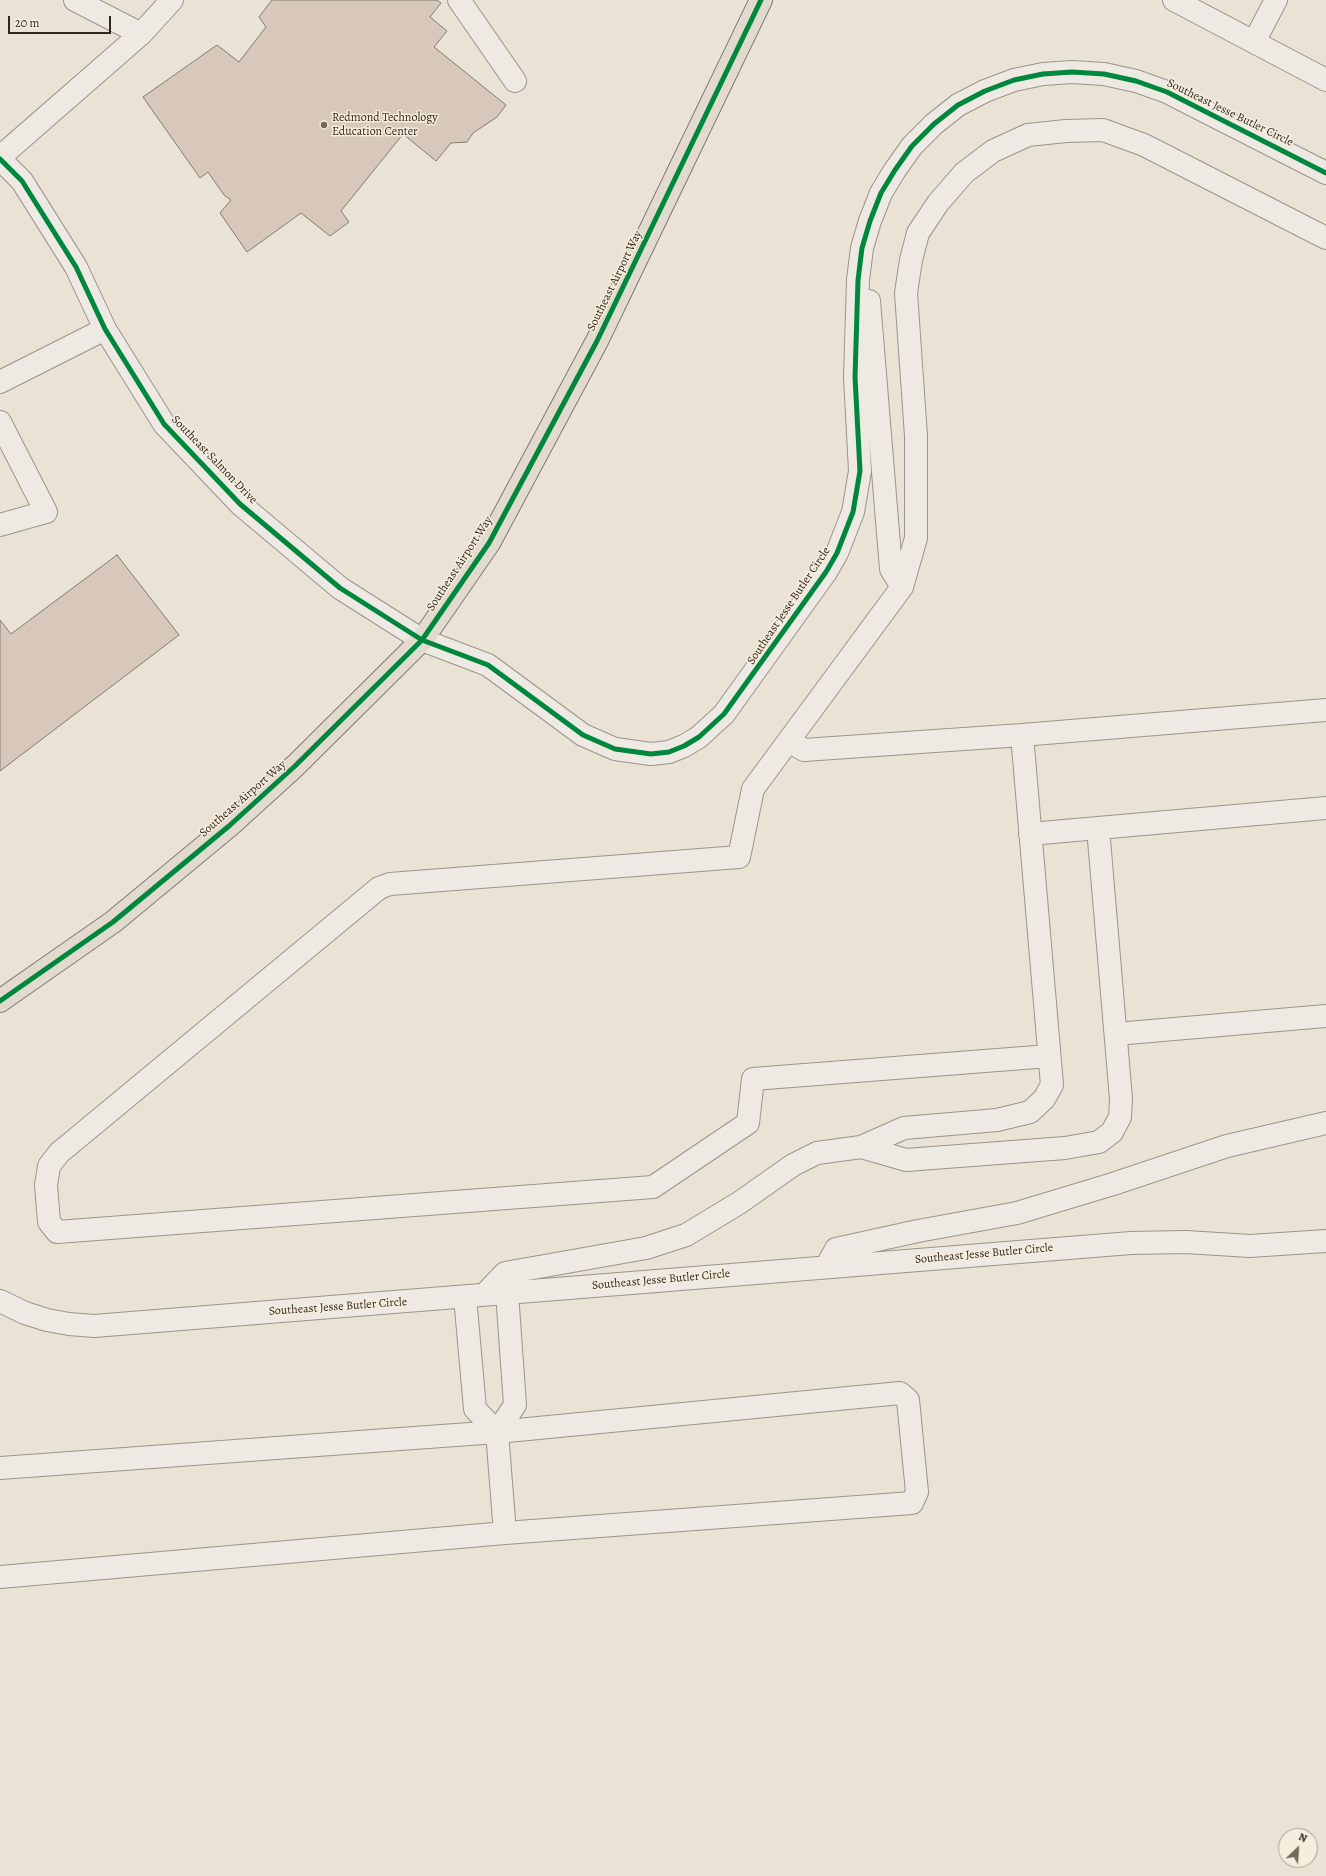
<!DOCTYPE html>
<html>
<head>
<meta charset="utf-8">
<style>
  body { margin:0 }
  #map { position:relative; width:1326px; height:1876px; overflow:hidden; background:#eae2d5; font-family:Alegreya,serif }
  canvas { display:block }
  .north { position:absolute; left:1278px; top:1828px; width:40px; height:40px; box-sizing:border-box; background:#f7edde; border:1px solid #a89e90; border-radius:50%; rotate:25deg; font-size:11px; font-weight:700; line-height:16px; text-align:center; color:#31271a }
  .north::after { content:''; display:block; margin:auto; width:14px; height:18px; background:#72685b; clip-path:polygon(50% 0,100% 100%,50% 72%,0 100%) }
  .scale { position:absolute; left:8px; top:16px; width:103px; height:18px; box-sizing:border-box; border:2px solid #31271a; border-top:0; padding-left:5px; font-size:12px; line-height:14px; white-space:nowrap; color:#31271a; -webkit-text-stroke:3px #f7edde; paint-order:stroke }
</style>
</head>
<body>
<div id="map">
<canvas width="1326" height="1876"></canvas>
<div class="north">N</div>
<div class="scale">20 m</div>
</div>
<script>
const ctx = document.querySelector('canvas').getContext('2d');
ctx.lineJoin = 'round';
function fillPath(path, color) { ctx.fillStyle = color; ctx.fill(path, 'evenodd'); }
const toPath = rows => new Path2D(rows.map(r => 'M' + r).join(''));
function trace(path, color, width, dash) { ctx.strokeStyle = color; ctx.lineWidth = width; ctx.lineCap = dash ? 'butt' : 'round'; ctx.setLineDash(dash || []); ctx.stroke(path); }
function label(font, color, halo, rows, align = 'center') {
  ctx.font = font + ' Alegreya,serif'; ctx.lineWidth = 3; ctx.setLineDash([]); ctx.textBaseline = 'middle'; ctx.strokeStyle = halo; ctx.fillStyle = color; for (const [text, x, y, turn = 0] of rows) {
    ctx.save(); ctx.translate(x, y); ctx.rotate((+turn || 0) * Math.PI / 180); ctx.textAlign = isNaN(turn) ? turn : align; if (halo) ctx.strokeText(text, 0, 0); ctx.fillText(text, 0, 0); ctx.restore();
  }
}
const building = toPath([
  [272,0,437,0,441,3,430,17,447,31,434,47,506,105,497,117,473,133,467,142,451,143,436,161,403,134,341,211,349,222,330,236,301,213,247,252,220,213,231,200,224,195,208,172,200,178,143,97,217,45,239,62,266,27,259,17,272,0],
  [117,555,179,635,0,771,0,620,11,634,117,555]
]);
const minor = toPath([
  [75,0,141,34],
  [459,0,515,81],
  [1174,0,1326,80],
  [1254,42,1276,0],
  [0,157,141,34,172,0],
  [0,159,22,181,76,267,105,329,164,424,240,504,340,588,422,640,488,665,583,735,615,749,651,754,669,752,684,746,699,737,724,714,826,572,837,553,853,512,860,471,855,377,858,280,862,248,870,221,881,193,895,170,912,146,934,124,958,105,985,91,1014,80,1043,74,1072,72,1104,74,1136,81,1167,92,1326,173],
  [869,301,891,569,902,587],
  [0,382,105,329],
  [0,422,46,512,0,525],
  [789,741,804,750,1022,735,1326,710],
  [1030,834,1326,808],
  [1116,1034,1326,1016],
  [1049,1056,753,1079,748,1123,653,1187,57,1232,49,1222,46,1185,49,1166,59,1153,379,888,390,884,739,857,753,789,902,587,916,538,916,436,906,293,911,260,918,233,938,203,964,173,993,151,1028,135,1066,131,1103,130,1144,145,1326,238],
  [861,1147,904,1128,997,1120,1030,1112,1044,1099,1052,1085,1022,735],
  [826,1267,836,1249,918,1231,1017,1213,1113,1184,1227,1146,1326,1123],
  [485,1294,505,1273,646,1248,686,1235,739,1203,793,1165,817,1153,861,1147,906,1160,1065,1148,1099,1142,1112,1132,1120,1117,1121,1099,1098,828],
  [465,1297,475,1409,497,1432],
  [0,1301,25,1313,47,1320,69,1324,94,1326,1131,1243,1186,1242,1250,1246,1326,1241],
  [0,1468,497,1432,900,1393,908,1400,917,1492,912,1503,505,1533,0,1577],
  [505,1533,497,1432,515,1405,507,1293]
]);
const major = toPath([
  [0,1001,113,922,229,826,295,766,422,640,489,543,597,341,761,0]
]);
const cycleway = toPath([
  [0,159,22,181,76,267,105,329,164,424,240,504,340,588,422,640,488,665,583,735,615,749,651,754,669,752,684,746,699,737,724,714,826,572,837,553,853,512,860,471,855,377,858,280,862,248,870,221,881,193,895,170,912,146,934,124,958,105,985,91,1014,80,1043,74,1072,72,1104,74,1136,81,1167,92,1326,173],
  [0,1001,113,922,229,826,295,766,422,640,489,543,597,341,761,0]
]);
const markers = [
  [324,125,4,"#72685b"]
];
const streetNames = [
  ["Southeast Jesse Butler Circle",1230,113,26],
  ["Southeast Airport Way",615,281,-64],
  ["Southeast Salmon Drive",214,460,46],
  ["Southeast Airport Way",460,564,-57],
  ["Southeast Jesse Butler Circle",789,606,-56],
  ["Southeast Airport Way",243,799,-41],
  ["Southeast Jesse Butler Circle",984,1254,-5],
  ["Southeast Jesse Butler Circle",661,1280,-5],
  ["Southeast Jesse Butler Circle",338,1307,-4]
];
const poiNames = [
  ["Redmond Technology",332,118],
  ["Education Center",332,132]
];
fillPath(building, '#d7c8bb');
trace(building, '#807b72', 1);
trace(minor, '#9a948b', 24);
trace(major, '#807b72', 24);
trace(minor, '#eeeae3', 22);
trace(major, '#e2dace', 22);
trace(cycleway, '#00873e', 5);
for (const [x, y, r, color] of markers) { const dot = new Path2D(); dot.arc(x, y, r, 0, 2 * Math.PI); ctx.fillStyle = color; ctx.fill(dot); trace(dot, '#f7edde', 1.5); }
label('12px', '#31271a', '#f7edde', streetNames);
label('12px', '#31271a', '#f7edde', poiNames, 'left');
</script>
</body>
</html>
